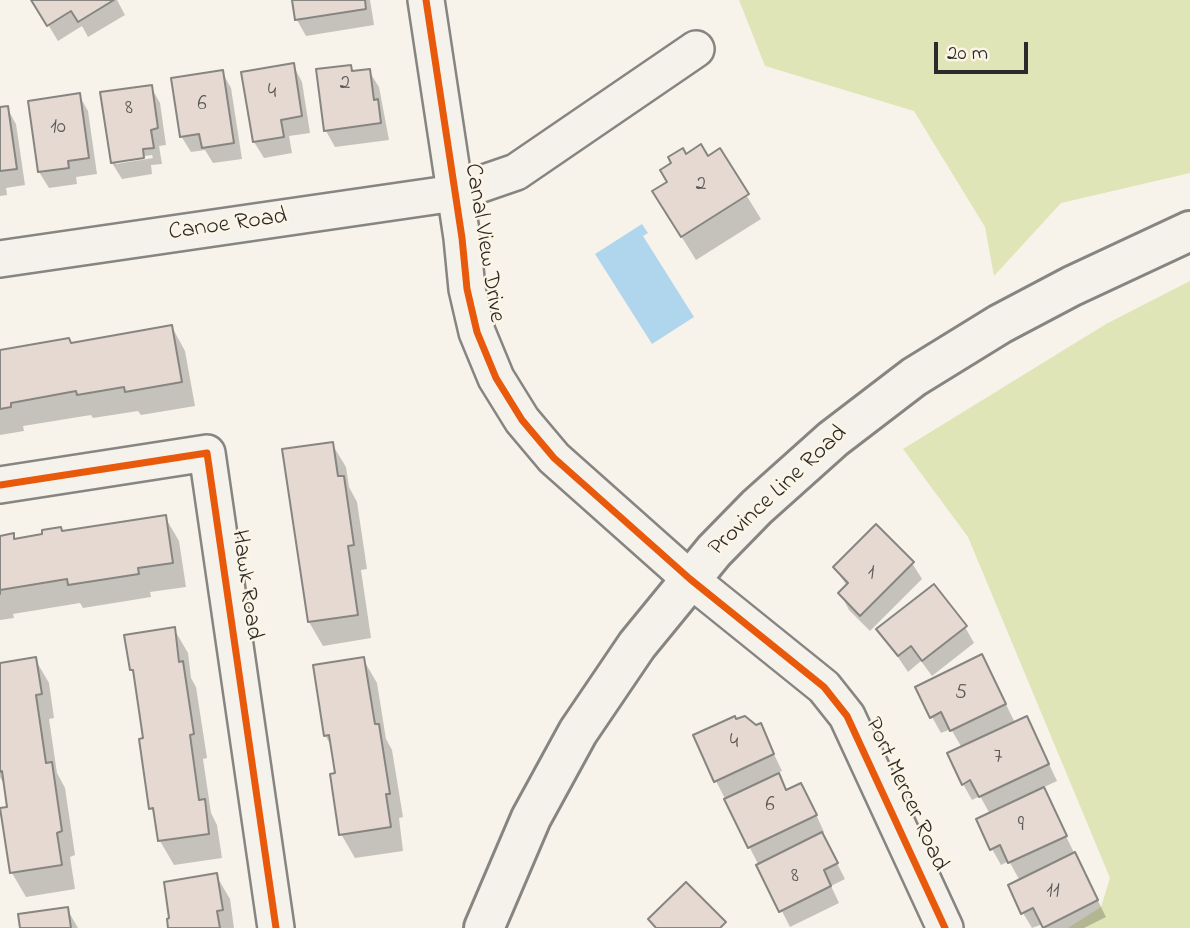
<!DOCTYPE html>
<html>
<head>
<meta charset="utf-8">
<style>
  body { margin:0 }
  #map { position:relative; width:1190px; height:928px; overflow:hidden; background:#f7f3ea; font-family:"Indie Flower",sans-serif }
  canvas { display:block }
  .scale { position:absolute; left:934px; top:42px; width:94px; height:32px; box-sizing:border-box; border:4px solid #2b2b2b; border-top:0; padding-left:9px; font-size:21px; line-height:24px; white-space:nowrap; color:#2b2b2b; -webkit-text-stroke:5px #fcf5e5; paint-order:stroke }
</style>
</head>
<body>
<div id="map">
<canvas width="1190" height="928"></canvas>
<div class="scale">20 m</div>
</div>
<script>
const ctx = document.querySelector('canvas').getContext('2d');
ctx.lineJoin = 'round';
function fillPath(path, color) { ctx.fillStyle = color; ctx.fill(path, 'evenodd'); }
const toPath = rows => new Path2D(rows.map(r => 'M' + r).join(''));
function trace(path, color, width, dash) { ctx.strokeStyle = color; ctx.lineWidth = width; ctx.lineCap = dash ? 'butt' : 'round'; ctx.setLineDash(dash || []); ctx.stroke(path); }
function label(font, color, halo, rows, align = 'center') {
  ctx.font = font + ' "Indie Flower",sans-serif'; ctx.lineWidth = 5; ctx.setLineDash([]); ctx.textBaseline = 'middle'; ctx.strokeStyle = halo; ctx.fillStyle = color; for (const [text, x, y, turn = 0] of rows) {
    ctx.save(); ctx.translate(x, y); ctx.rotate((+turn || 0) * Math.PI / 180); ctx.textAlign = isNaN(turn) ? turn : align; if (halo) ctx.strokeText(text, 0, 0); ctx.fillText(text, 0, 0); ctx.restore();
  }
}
const green = toPath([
  [739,0,1190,0,1190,173,1061,203,994,276,985,227,914,111,765,66],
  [1190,281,1190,928,1068,928,1101,907,1110,878,968,537,903,449,1106,324]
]);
const water = toPath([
  [642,224,648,233,643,236,694,317,652,344,595,254]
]);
const shadow = toPath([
  [33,0,117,0,125,15,88,37,82,26,58,41],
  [294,0,370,0,374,25,306,36,297,20],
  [293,65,302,82,310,133,289,136,292,153,264,158,254,142],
  [350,67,354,73,369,71,379,87,389,140,335,147,326,131,318,71],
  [222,72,231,88,242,159,213,163,205,150,191,152,181,136],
  [151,87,160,103,166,145,159,146,162,164,151,165,152,174,122,179,112,163],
  [152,155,153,158,116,164,116,160],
  [79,95,88,111,97,174,76,177,77,184,49,188,39,172],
  [7,108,16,124,25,185,6,188,7,195,0,196,0,109],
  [719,151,761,219,696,260,668,215,669,183,686,156,707,158],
  [172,327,185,351,195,406,141,415,138,411,93,418,91,415,23,426,24,431,0,435,0,358],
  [332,444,346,467,349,487,357,502,367,569,361,570,371,638,323,646,309,622],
  [165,517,179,541,186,587,150,592,151,597,83,608,80,603,13,614,14,618,0,620,0,537,13,535,16,540],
  [912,563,922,579,870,631,849,610,840,593,847,586,835,568],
  [965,627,974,643,932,676,921,661,908,672,879,629],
  [174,629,188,653,191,678,196,687,207,758,203,759,211,813,217,825,222,858,174,865,160,841,157,818,151,808,145,740,136,678,131,669],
  [35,659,49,683,54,718,49,719,57,773,65,788,75,855,70,857,75,889,26,897,12,873,9,809,6,788,0,777,0,665],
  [363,659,377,683,386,739,392,750,403,817,399,818,403,851,355,858,341,834,337,774,333,749,325,735],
  [991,673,1015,723,1035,734,1057,781,1042,788,1106,917,1084,928,1045,928,1043,924,1032,928,1023,913,1020,881,1009,861,1001,865,992,849,990,814,980,796,972,800,963,784,962,748,951,729,941,733,932,717],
  [736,721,756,727,760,725,782,771,777,773,787,791,810,801,824,832,822,834,845,879,831,886,839,903,790,927,716,781],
  [216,875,230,899,234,928,172,928],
  [67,909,78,928,22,928]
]);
const building = toPath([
  [31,0,114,0,78,22,71,11,47,26,31,0],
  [292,0,365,0,366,9,295,20,292,0],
  [294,63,302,116,281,120,284,137,253,142,241,72,294,63],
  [351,65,352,71,370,69,374,100,378,99,381,123,324,131,316,69,351,65],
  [223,70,234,143,202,148,199,134,180,137,171,78,223,70],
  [152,85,158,128,151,130,154,148,143,149,144,158,111,163,100,92,152,85],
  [80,93,89,158,68,161,69,168,38,172,28,101,80,93],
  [8,106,17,169,0,171,0,107,8,106],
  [701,144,708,156,720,148,749,194,681,237,652,191,667,182,660,170,671,163,668,157,683,148,686,154,701,144],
  [172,325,182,382,125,392,124,387,77,395,76,391,11,403,11,407,0,409,0,350,69,338,71,343,172,325],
  [333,442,338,476,344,476,354,545,348,546,358,615,308,622,282,449,333,442],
  [166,515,173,563,138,568,139,574,68,585,67,579,0,590,0,594,0,536,14,533,14,539,42,534,42,530,61,527,62,531,166,515],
  [876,524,914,562,860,616,838,593,848,583,833,567,876,524],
  [934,584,967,626,922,661,911,646,898,656,876,629,934,584],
  [175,627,179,662,183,661,194,734,190,735,199,800,205,799,209,834,158,841,153,808,149,809,139,739,143,738,133,670,130,670,124,635,175,627],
  [982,654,1006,704,950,731,941,712,930,718,915,687,982,654],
  [36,657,42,694,36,695,46,763,52,762,62,831,57,833,62,865,10,873,0,808,7,807,2,771,0,772,0,663,36,657],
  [364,657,375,724,379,724,390,794,386,794,391,827,339,835,330,774,335,773,329,735,324,736,313,665,364,657],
  [735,716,736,719,745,716,756,725,761,723,774,754,714,782,693,735,735,716],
  [1027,716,1049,764,979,797,970,780,962,785,947,753,1027,716],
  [779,773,786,790,801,783,817,815,748,848,724,799,779,773],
  [1044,787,1067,836,1008,863,1000,845,990,850,976,819,1044,787],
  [822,832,838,863,824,870,831,886,779,912,756,865,822,832],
  [1075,852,1098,900,1043,928,1033,908,1021,914,1008,885,1075,852],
  [217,873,223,910,217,911,220,928,168,928,167,919,169,918,164,882,217,873],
  [686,882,726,922,720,928,656,928,648,919,686,882],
  [68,907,71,928,20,928,18,914,68,907]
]);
const minor = toPath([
  [426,0,462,238,467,289,477,332,496,378,522,420,554,458,690,579,824,687,847,716,945,928],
  [0,259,455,193,516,172,696,49],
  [0,485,207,453,276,928]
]);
const major = toPath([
  [484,928,531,818,578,732,637,645,714,551,757,507,833,439,914,377,1000,324,1072,286,1190,231]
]);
const cycleway = toPath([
  [426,0,462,238,467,289,477,332,496,378,522,420,554,458,690,579,824,687,847,716,945,928],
  [0,485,207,453,276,928]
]);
const numberNames = [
  ["2",345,85],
  ["4",272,94],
  ["6",202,106],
  ["8",129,110],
  ["10",58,129],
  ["2",701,186],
  ["1",871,575],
  ["5",961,695],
  ["4",734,744],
  ["7",998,759],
  ["6",770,807],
  ["9",1021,827],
  ["8",795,878],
  ["11",1053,893]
];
const streetNames = [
  ["Canoe Road",228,226,-8],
  ["Canal View Drive",483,243,81],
  ["Province Line Road",779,492,-43],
  ["Hawk Road",245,585,82],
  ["Port Mercer Road",905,795,65]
];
fillPath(green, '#dfe5b6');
fillPath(water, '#b0d6ee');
fillPath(shadow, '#0003');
fillPath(building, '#e5d9d2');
trace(building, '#878581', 2);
trace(minor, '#878581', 40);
trace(major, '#878581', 44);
trace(minor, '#f5f2ec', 35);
trace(major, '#f5f2ec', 38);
trace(cycleway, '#e8590c', 7);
label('21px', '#5a5856', null, numberNames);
label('24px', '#2b2b2b', '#fcf5e5', streetNames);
</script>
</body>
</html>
